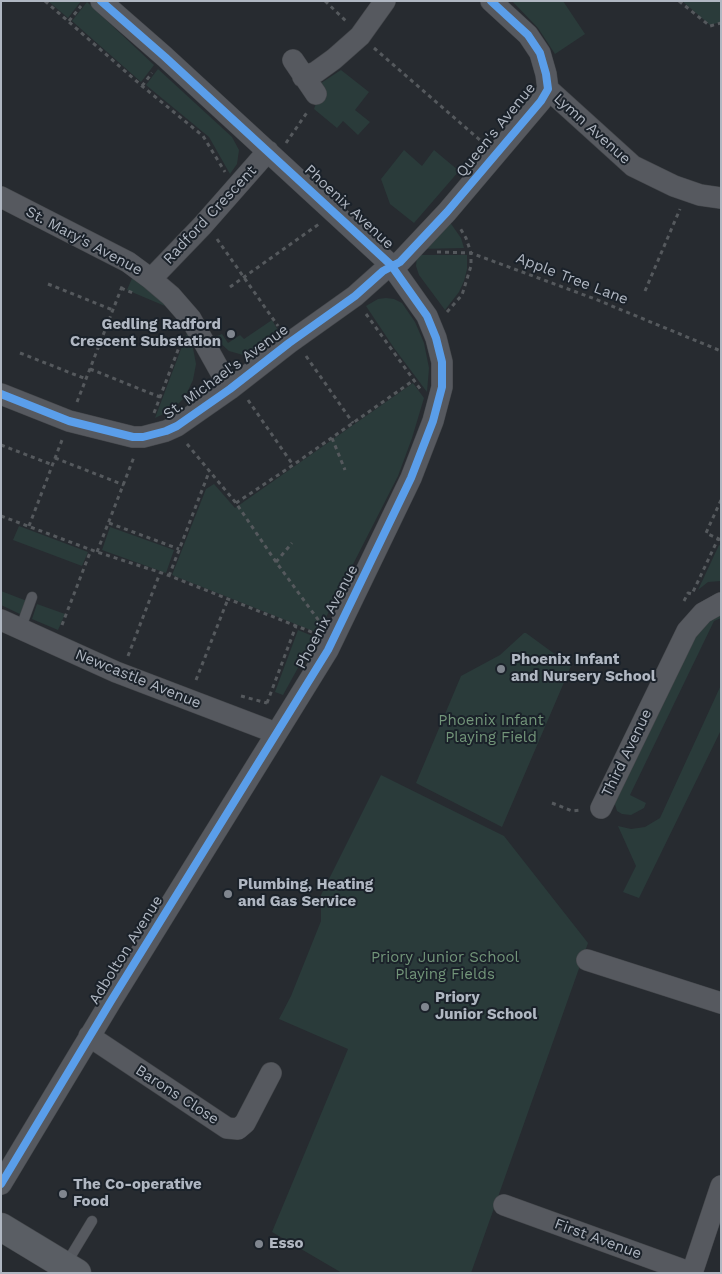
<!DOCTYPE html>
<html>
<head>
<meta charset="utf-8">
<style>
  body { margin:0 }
  #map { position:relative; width:722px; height:1274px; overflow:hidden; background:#272b30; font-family:"Work Sans",sans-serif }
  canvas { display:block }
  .frame { position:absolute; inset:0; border:2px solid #b0b7c2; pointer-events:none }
</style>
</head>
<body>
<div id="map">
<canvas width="722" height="1274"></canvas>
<div class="frame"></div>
</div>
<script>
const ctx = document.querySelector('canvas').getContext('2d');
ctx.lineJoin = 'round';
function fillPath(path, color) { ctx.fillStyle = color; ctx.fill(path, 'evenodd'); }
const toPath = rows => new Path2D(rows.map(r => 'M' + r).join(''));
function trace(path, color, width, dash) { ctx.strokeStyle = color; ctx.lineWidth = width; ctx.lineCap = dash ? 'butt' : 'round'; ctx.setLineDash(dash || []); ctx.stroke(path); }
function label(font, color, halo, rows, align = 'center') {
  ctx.font = font + ' "Work Sans",sans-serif'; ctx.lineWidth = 4; ctx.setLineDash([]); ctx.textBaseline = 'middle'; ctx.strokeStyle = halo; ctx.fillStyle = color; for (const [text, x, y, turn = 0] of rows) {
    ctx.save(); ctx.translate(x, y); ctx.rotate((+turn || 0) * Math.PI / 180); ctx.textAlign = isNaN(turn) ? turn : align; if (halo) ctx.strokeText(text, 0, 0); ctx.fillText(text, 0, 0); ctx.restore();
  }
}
const green = toPath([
  [48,1,81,1,68,18],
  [512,1,563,1,585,34,555,54,538,28],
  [682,1,721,1,721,22,710,25],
  [87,2,154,65,141,82,72,21],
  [158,69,232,137,239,150,237,164,230,174,209,137,146,85],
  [341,70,369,92,355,110,370,122,358,135,343,121,337,128,314,109,319,95,321,83],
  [404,150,422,166,434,150,459,171,414,223,390,204,381,179],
  [447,218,461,238,464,248,418,249],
  [417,255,467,255,467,269,464,281,459,292,445,310,419,275,416,266],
  [133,276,163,300,165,306,127,290],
  [386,298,394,299,402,303,415,322,424,343,429,368,427,392,394,348,366,306,378,299],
  [272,320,279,332,243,355,229,351,218,341,217,336,222,334,228,343,240,335,244,339],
  [187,333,193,348,196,364,193,380,185,397,172,410,155,418],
  [413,383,424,398,412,438,398,476,318,633,172,575,206,489,214,484,235,508],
  [19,526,88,552,82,566,13,540],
  [110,527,174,550,166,573,102,550],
  [719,545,721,546,721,581,708,582,698,590],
  [1,591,27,601,22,615,1,605],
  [37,604,65,614,58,630,32,619],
  [721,610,721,618,714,621,630,795,646,803,644,808,631,815,622,814,617,811,614,801,698,629],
  [298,630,315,637,283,695,275,692],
  [524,633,526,633,571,666,502,827,416,783,461,676,500,655],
  [721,685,721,730,639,898,623,892,636,866,618,826,631,829,645,827,660,818],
  [381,775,504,836,588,943,471,1273,342,1273,272,1232,348,1049,279,1019,291,996,321,921,321,895]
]);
const path = toPath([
  [45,1,142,86,203,136,225,172],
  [325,1,346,21],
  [679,1,710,26,721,23],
  [69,21,81,6],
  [374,48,481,141],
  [142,86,152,73],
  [286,143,308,111],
  [217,239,278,326],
  [437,252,471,253,595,299,721,351],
  [48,284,113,310],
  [230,287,319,224],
  [121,288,133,293],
  [645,291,680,209],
  [447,312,462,295,471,266,471,253,466,238,460,228],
  [366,314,421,390],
  [20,353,86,379],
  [306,356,353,423],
  [90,369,160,397],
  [248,400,293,465],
  [77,402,123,284],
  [154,413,181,342],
  [332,438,345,470],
  [187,444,236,503,276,562,319,621],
  [1,445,53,465],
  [55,458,124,485],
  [721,500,706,533,721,540],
  [236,503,293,465,414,380],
  [1,516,97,552,165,574,314,633],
  [109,523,179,549],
  [29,526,62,440],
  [97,552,134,457],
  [276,562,292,543],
  [169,576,209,472],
  [684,601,688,593,692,594,718,539],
  [62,625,91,550],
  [128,656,160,573],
  [196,680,228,599],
  [241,696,267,703],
  [267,703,296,626],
  [552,803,572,811,582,810]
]);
const lane = toPath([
  [20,630,32,597],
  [66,1264,92,1221]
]);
const street = toPath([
  [293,60,316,94],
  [303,77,316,72,334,59,360,36,385,1],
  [548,89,633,166,674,186,700,195,721,198],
  [1,197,128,262,151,279,171,296,191,319,230,389],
  [151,279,202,226,268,151],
  [1,394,69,421,133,437,143,437,166,431,177,426,230,389,289,343,355,296,383,271,400,262,447,212,541,101,548,89,546,74,540,53,528,35,491,1],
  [1,620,116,672,276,733],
  [601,808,687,631,703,613,721,603],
  [587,960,721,1003],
  [89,1036,227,1128,238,1129,245,1123,271,1073],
  [1,1184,111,1001,328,650,411,478,433,421,442,387,442,362,436,338,427,316,391,265,165,57,101,1],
  [504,1205,692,1273,721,1186]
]);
const secondary = toPath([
  [1,1227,77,1273]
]);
const cycleway = toPath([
  [1,394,69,421,133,437,143,437,166,431,177,426,230,389,289,343,355,296,383,271,400,262,447,212,541,101,548,89,546,74,540,53,528,35,491,1],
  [1,1184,111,1001,328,650,411,478,433,421,442,387,442,362,436,338,427,316,391,265,165,57,101,1]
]);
const markers = [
  [231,334,5,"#80868f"],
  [501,669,5,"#80868f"],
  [228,894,5,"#80868f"],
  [425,1007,5,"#80868f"],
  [63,1194,5,"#80868f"],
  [259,1244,5,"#80868f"]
];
const streetNames = [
  ["Lymn Avenue",592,129,42],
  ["Queen's Avenue",496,130,-51],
  ["Phoenix Avenue",349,207,43],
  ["Radford Crescent",210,215,-47],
  ["St. Mary's Avenue",84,241,28],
  ["Apple Tree Lane",572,279,21],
  ["St. Michael's Avenue",226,372,-36],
  ["Phoenix Avenue",327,617,-62],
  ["Newcastle Avenue",138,679,22],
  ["Third Avenue",627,753,-64],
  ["Adbolton Avenue",126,950,-58],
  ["Barons Close",177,1095,33],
  ["First Avenue",598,1239,20]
];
const poiNames = [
  ["Gedling Radford",221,325,"right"],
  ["Crescent Substation",221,342,"right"],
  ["Phoenix Infant",511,660],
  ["and Nursery School",511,677],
  ["Plumbing, Heating",238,885],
  ["and Gas Service",238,902],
  ["Priory",435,998],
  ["Junior School",435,1015],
  ["The Co-operative",73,1185],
  ["Food",73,1202],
  ["Esso",269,1244]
];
const parkNames = [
  ["Phoenix Infant",491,721],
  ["Playing Field",491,738],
  ["Priory Junior School",445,958],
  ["Playing Fields",445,975]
];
fillPath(green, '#2a3b3a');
trace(lane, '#44474b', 11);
trace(street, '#44474b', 22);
trace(secondary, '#44474b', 29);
trace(path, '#55595d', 3, [4, 4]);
trace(lane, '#56595f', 10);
trace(street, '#56595f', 21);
trace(secondary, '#5a5e64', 28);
trace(cycleway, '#5a9eea', 8);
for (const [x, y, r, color] of markers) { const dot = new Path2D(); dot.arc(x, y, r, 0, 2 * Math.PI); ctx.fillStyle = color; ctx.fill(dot); trace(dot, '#1b222a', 2); }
label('15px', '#b0b7c2', '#1b222a', streetNames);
label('bold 15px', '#b0b7c2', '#1b222a', poiNames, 'left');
label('15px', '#729579', '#1b222a', parkNames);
</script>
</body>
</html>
